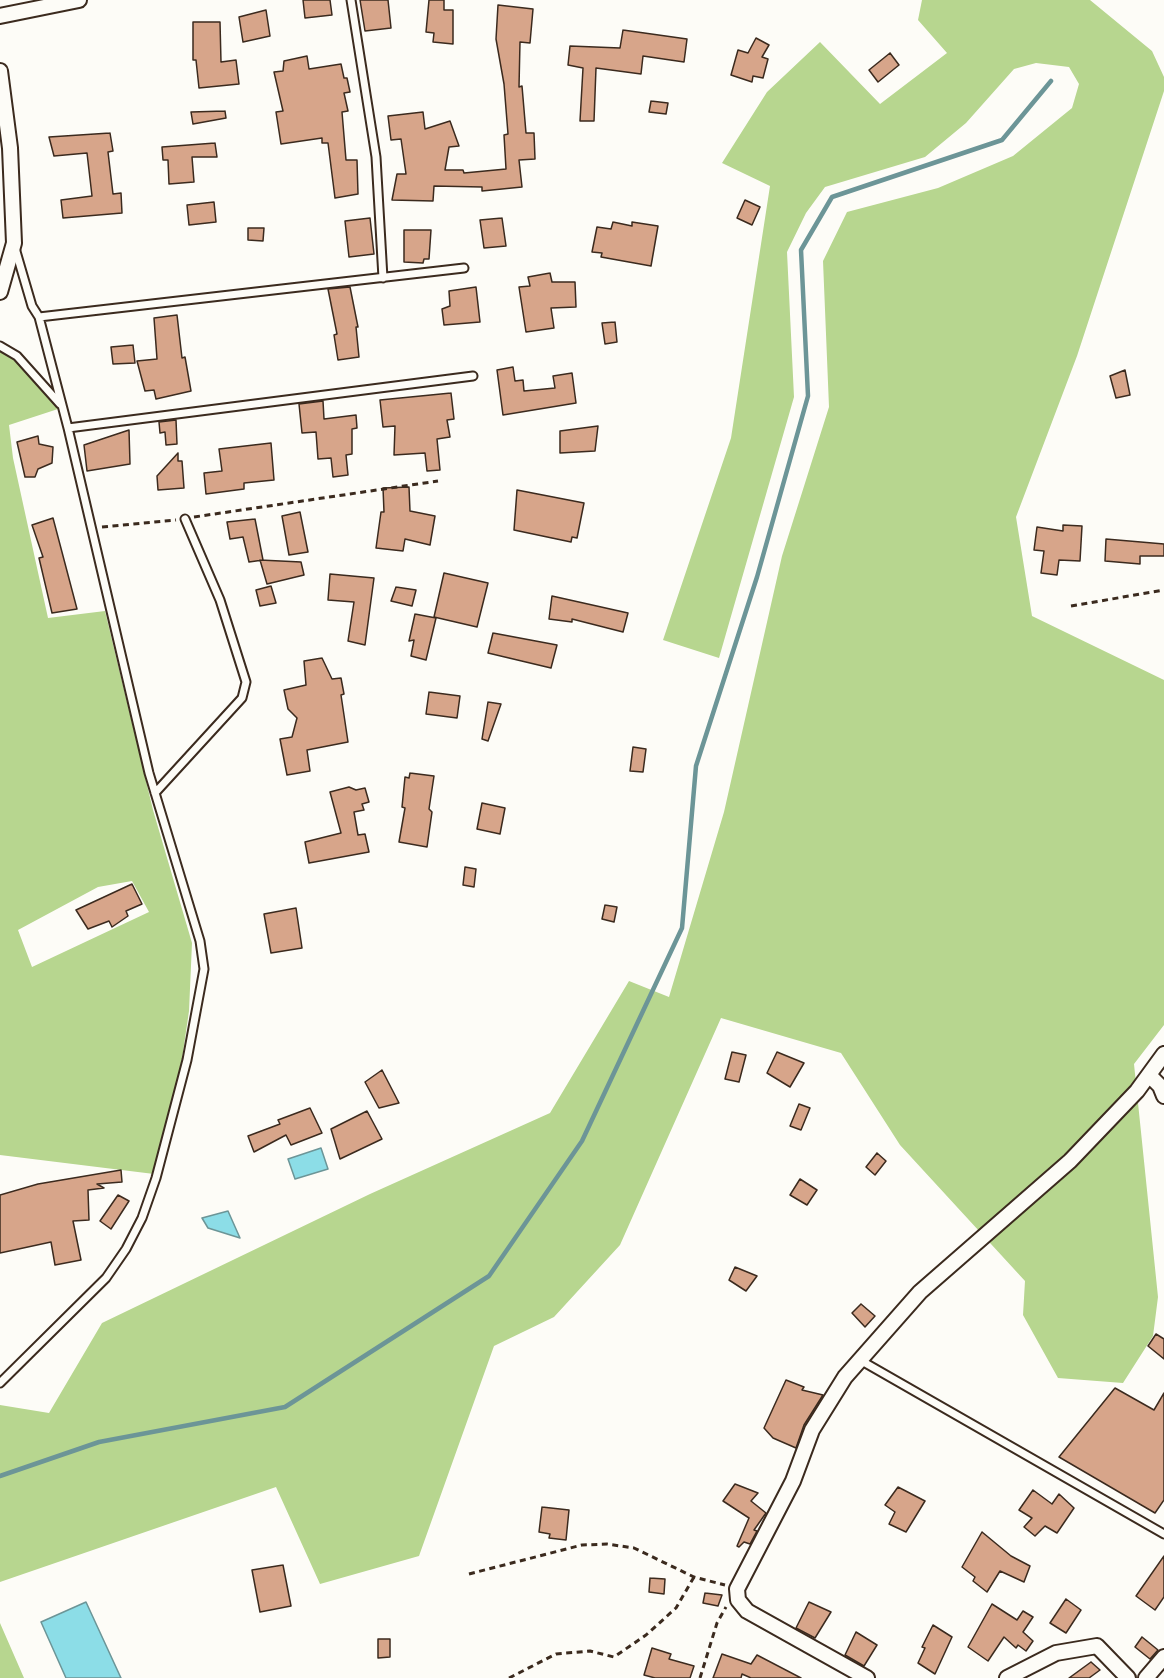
<!DOCTYPE html>
<html>
<head>
<meta charset="utf-8">
<style>
  body { margin:0 }
  canvas { display:block; background:#fdfcf7 }
</style>
</head>
<body>
<canvas width="1164" height="1678"></canvas>
<script>
const ctx = document.querySelector('canvas').getContext('2d');
ctx.lineJoin = 'round';
function fillPath(path, color) { ctx.fillStyle = color; ctx.fill(path, 'evenodd'); }
const toPath = rows => new Path2D(rows.map(r => 'M' + r).join(''));
function trace(path, color, width, dash) { ctx.strokeStyle = color; ctx.lineWidth = width; ctx.lineCap = dash ? 'butt' : 'round'; ctx.setLineDash(dash || []); ctx.stroke(path); }
const green = toPath([
  [922,0,1090,0,1152,51,1164,77,1164,91,1077,356,1016,517,1032,616,1164,680,1164,1025,1134,1064,1158,1297,1153,1336,1123,1383,1058,1378,1023,1315,1025,1281,900,1145,841,1053,721,1018,620,1245,554,1317,494,1346,419,1556,320,1584,276,1487,0,1582,0,1405,49,1413,102,1323,370,1194,550,1113,629,981,669,997,724,812,782,556,829,407,823,261,847,212,938,188,1013,156,1072,108,1079,84,1069,67,1036,63,1014,69,966,123,925,157,825,187,806,213,787,252,794,397,719,658,663,640,731,438,770,186,722,163,767,92,820,42,880,104,947,53,918,20],
  [0,350,15,359,32,376,58,409,9,425,13,458,48,618,105,611,153,810,192,943,189,1011,182,1059,154,1174,0,1155],
  [132,881,149,912,32,967,18,930,98,887],
  [0,1623,24,1678,0,1678]
]);
const water = toPath([
  [321,1148,328,1169,295,1179,288,1159,321,1148],
  [228,1211,240,1238,208,1228,202,1218,228,1211],
  [86,1602,121,1678,66,1678,41,1622,86,1602]
]);
const stream = toPath([
  [0,1476,99,1442,285,1407,489,1276,582,1141,682,928,696,766,757,577,808,396,801,250,832,197,1002,140,1051,81]
]);
const building = toPath([
  [303,0,330,0,332,15,305,18,303,0],
  [360,0,388,0,391,28,365,31,360,0],
  [429,0,444,0,444,10,453,10,453,44,433,42,434,33,426,32,429,0],
  [498,5,533,9,530,43,520,42,519,87,522,86,526,133,534,133,535,159,519,160,522,187,482,191,482,187,434,186,433,201,392,200,397,174,406,174,401,139,391,140,388,116,423,112,425,129,450,121,459,146,449,147,445,170,463,170,464,173,506,169,504,135,508,134,504,84,496,39,498,5],
  [266,10,270,36,243,42,239,17,266,10],
  [193,22,220,22,221,62,236,60,239,84,199,88,196,60,193,60,193,22],
  [623,30,687,39,684,62,643,56,641,74,596,68,594,121,580,121,583,68,568,65,570,46,620,48,623,30],
  [756,38,769,45,762,57,768,59,763,78,753,76,752,82,731,75,738,50,748,53,756,38],
  [890,53,899,65,878,82,869,70,890,53],
  [307,56,309,69,341,64,344,78,347,78,350,92,344,93,348,111,342,112,346,160,357,160,358,194,335,198,328,143,322,143,322,138,281,144,276,112,283,111,274,72,283,71,284,61,307,56],
  [651,101,668,103,666,114,649,112,651,101],
  [225,111,226,118,193,124,191,112,225,111],
  [110,133,113,151,108,152,113,194,121,193,122,213,63,218,61,200,92,196,87,153,54,156,49,137,110,133],
  [215,143,217,157,192,157,194,182,169,184,168,160,163,160,162,147,215,143],
  [745,200,760,207,752,225,737,218,745,200],
  [214,202,216,222,189,225,187,205,214,202],
  [370,218,374,254,349,257,345,221,370,218],
  [502,218,506,246,484,248,480,220,502,218],
  [613,222,632,226,632,222,658,226,651,266,601,257,602,253,592,252,597,227,611,229,613,222],
  [248,228,264,228,263,241,248,240,248,228],
  [404,230,431,230,429,259,424,259,423,263,404,262,404,230],
  [550,273,552,282,575,282,576,307,551,308,554,328,526,332,519,287,530,286,528,277,550,273],
  [350,287,358,327,356,327,359,357,338,360,334,335,337,334,328,289,350,287],
  [476,287,480,322,444,325,442,309,450,306,449,291,476,287],
  [177,315,182,358,185,357,191,391,156,399,154,390,145,391,137,361,157,359,154,318,177,315],
  [615,322,617,342,605,344,602,323,615,322],
  [133,345,135,363,113,364,111,347,133,345],
  [513,367,515,381,523,380,524,391,555,388,553,376,572,373,576,403,503,415,497,370,513,367],
  [1125,370,1130,395,1116,398,1110,376,1125,370],
  [451,393,454,419,447,420,450,437,437,439,440,470,427,471,425,453,394,455,395,426,383,427,380,400,451,393],
  [323,401,324,419,356,415,357,428,352,429,352,454,346,455,348,475,333,477,331,458,318,459,316,432,302,433,299,404,323,401],
  [176,420,177,444,166,445,165,432,160,433,159,422,176,420],
  [598,426,595,451,560,453,560,431,598,426],
  [129,430,130,464,87,471,84,445,129,430],
  [38,436,39,444,53,447,52,463,38,469,35,477,25,477,17,442,38,436],
  [271,443,274,480,244,483,244,489,206,494,204,473,222,471,219,449,271,443],
  [178,453,178,461,182,461,184,488,158,490,157,476,178,453],
  [409,487,410,511,435,516,430,545,405,539,403,551,376,548,381,512,384,512,383,488,409,487],
  [517,490,584,503,577,538,572,537,571,542,514,530,517,490],
  [300,512,308,552,289,555,282,516,300,512],
  [53,518,77,609,52,613,39,558,43,557,32,525,53,518],
  [255,519,263,560,249,562,243,537,230,539,227,522,255,519],
  [1063,525,1082,526,1080,561,1059,560,1057,575,1041,573,1044,551,1034,550,1037,527,1063,531,1063,525],
  [1106,539,1164,544,1164,556,1140,556,1140,564,1105,561,1106,539],
  [260,560,301,562,304,575,267,584,260,560],
  [444,573,488,583,477,627,434,617,444,573],
  [330,574,374,578,365,645,348,641,354,602,328,600,330,574],
  [271,586,276,603,260,606,256,590,271,586],
  [396,587,416,590,412,606,391,601,396,587],
  [552,596,628,613,623,632,572,619,572,622,549,619,552,596],
  [415,614,436,618,426,660,411,656,414,640,409,641,415,614],
  [493,633,557,645,551,668,488,653,493,633],
  [322,658,332,679,341,678,344,694,341,695,348,742,307,750,310,771,287,775,280,739,292,737,297,718,288,709,284,690,306,685,304,661,322,658],
  [429,692,460,696,457,718,426,714,429,692],
  [488,702,501,704,488,741,482,739,488,702],
  [633,747,646,749,643,772,630,771,633,747],
  [410,773,434,776,429,809,432,812,427,847,399,842,405,808,402,807,405,777,409,778,410,773],
  [349,787,356,790,365,788,369,802,362,804,364,810,354,812,358,835,365,834,369,852,309,863,305,842,341,833,330,792,349,787],
  [482,803,505,808,500,834,477,829,482,803],
  [465,867,476,869,474,887,463,885,465,867],
  [132,884,142,904,126,911,128,916,112,927,109,921,88,929,76,910,132,884],
  [605,905,617,907,614,922,602,919,605,905],
  [296,908,302,948,271,953,264,914,296,908],
  [732,1052,746,1055,739,1082,725,1079,732,1052],
  [777,1052,804,1063,790,1087,767,1073,777,1052],
  [382,1070,399,1103,379,1108,365,1082,382,1070],
  [799,1104,810,1108,801,1130,790,1126,799,1104],
  [310,1108,322,1133,291,1145,286,1135,254,1152,248,1136,280,1124,278,1120,310,1108],
  [367,1111,382,1139,340,1159,331,1129,367,1111],
  [877,1153,886,1161,875,1175,866,1167,877,1153],
  [121,1170,122,1182,97,1184,104,1188,88,1190,89,1220,73,1221,81,1260,55,1265,51,1242,0,1253,0,1195,38,1184,121,1170],
  [800,1179,817,1190,807,1205,790,1195,800,1179],
  [118,1195,129,1201,111,1229,100,1221,118,1195],
  [735,1267,757,1276,746,1291,729,1280,735,1267],
  [861,1304,875,1316,865,1327,852,1313,861,1304],
  [1156,1334,1164,1339,1164,1359,1148,1346,1156,1334],
  [786,1380,804,1387,802,1390,823,1395,804,1425,796,1448,773,1438,764,1428,786,1380],
  [1115,1388,1154,1410,1164,1393,1164,1500,1155,1513,1059,1457,1115,1388],
  [735,1484,758,1493,751,1501,766,1513,754,1530,757,1531,750,1544,744,1542,739,1547,737,1546,749,1518,723,1501,735,1484],
  [898,1487,925,1501,906,1532,889,1524,895,1512,885,1505,898,1487],
  [1033,1490,1052,1504,1059,1494,1074,1508,1057,1533,1045,1526,1035,1536,1024,1527,1032,1518,1019,1510,1033,1490],
  [542,1507,569,1510,566,1540,549,1538,550,1534,539,1532,542,1507],
  [982,1532,1011,1556,1030,1566,1024,1582,1000,1571,987,1592,973,1581,975,1577,962,1567,982,1532],
  [1164,1556,1164,1597,1155,1610,1136,1596,1164,1556],
  [283,1565,291,1606,260,1612,252,1570,283,1565],
  [650,1578,665,1579,664,1594,649,1592,650,1578],
  [705,1593,722,1595,718,1606,703,1603,705,1593],
  [1066,1599,1081,1610,1066,1633,1050,1623,1066,1599],
  [809,1602,831,1612,815,1638,796,1628,809,1602],
  [992,1604,1017,1620,1023,1611,1033,1617,1023,1632,1033,1641,1026,1651,1018,1645,1016,1648,1004,1637,988,1661,968,1647,992,1604],
  [933,1625,952,1637,935,1674,918,1663,925,1648,922,1647,933,1625],
  [856,1632,877,1645,864,1666,845,1655,856,1632],
  [1142,1637,1158,1650,1150,1659,1135,1647,1142,1637],
  [378,1639,390,1639,390,1657,378,1658,378,1639],
  [652,1648,671,1654,669,1659,694,1666,690,1678,655,1678,644,1675,652,1648],
  [722,1654,751,1664,757,1655,801,1678,751,1678,742,1674,741,1678,713,1678,722,1654],
  [1091,1662,1100,1670,1089,1678,1069,1678,1091,1662]
]);
const path = toPath([
  [194,517,438,481],
  [102,527,176,520],
  [1071,606,1164,590],
  [469,1574,582,1545,607,1544,634,1548,694,1577,725,1585],
  [509,1678,556,1654,590,1651,614,1657,646,1635,676,1608,694,1577],
  [700,1678,717,1623,726,1607]
]);
const service = toPath([
  [351,0,376,157,383,278],
  [39,317,464,268],
  [0,346,17,356,60,404],
  [68,428,473,376],
  [155,793,242,698,246,682,220,600,185,519],
  [860,1360,1164,1534],
  [0,1383,106,1278,126,1249,142,1218,156,1178,187,1060,204,969,200,941,149,773,68,428,39,317,32,306,15,248]
]);
const minor = toPath([
  [0,16,79,0],
  [0,71,10,148,14,243,0,292],
  [1149,1075,1160,1086,1164,1096],
  [867,1678,747,1611,738,1600,737,1589,793,1481,812,1430,845,1377,920,1292,1070,1161,1137,1091,1164,1054],
  [1007,1678,1056,1653,1097,1646,1128,1678],
  [1146,1678,1164,1657]
]);
fillPath(green, '#b7d68f');
fillPath(water, '#8cdde7');
trace(water, '#6c9597', 1.5);
trace(stream, '#6c9597', 4.5);
fillPath(building, '#d7a58a');
trace(building, '#3b2a1e', 1.5);
trace(service, '#3b2a1e', 11);
trace(minor, '#3b2a1e', 18);
trace(path, '#3b2a1e', 3, [6, 4.5]);
trace(service, '#fdfcf7', 7);
trace(minor, '#fdfcf7', 14);
</script>
</body>
</html>
